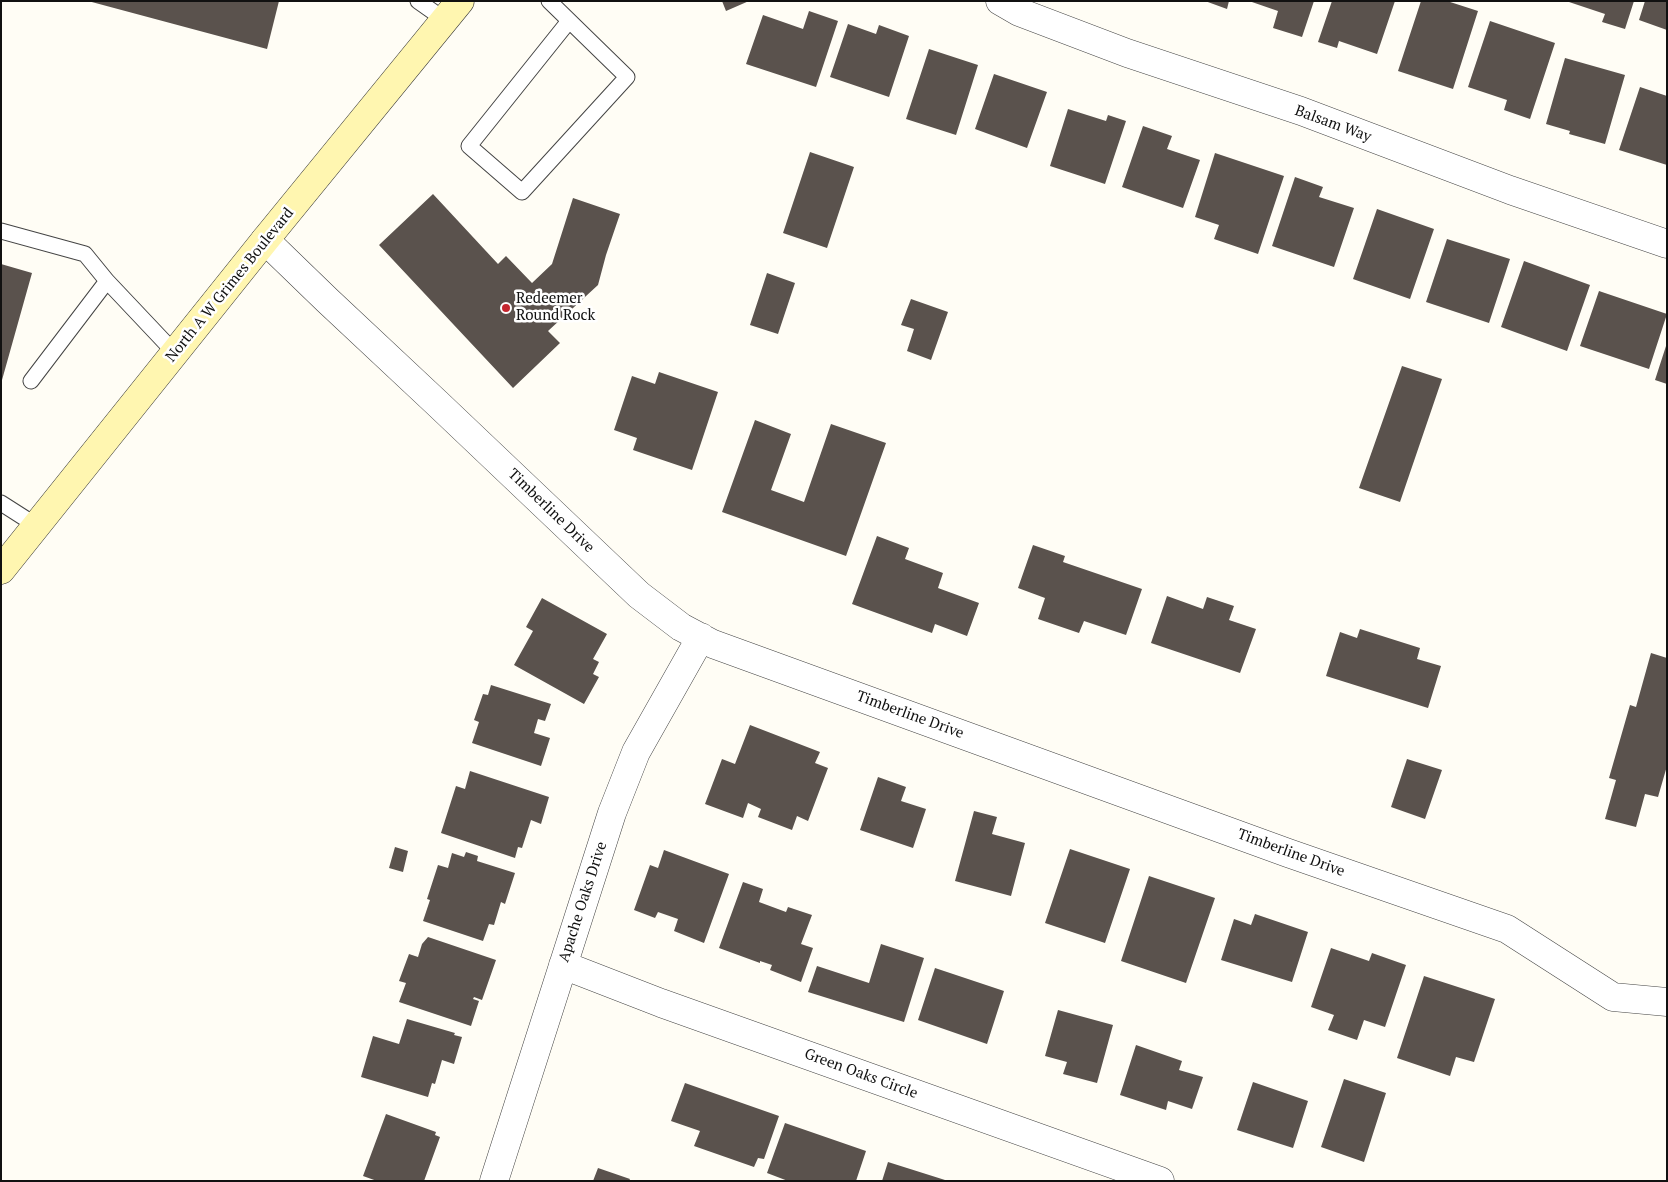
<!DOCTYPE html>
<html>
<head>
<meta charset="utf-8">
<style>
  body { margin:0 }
  #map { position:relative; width:1668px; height:1182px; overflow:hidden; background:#fffdf5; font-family:"PT Serif",serif }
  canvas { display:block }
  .frame { position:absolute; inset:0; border:2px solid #111; pointer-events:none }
</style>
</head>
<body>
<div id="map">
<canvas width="1668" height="1182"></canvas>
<div class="frame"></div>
</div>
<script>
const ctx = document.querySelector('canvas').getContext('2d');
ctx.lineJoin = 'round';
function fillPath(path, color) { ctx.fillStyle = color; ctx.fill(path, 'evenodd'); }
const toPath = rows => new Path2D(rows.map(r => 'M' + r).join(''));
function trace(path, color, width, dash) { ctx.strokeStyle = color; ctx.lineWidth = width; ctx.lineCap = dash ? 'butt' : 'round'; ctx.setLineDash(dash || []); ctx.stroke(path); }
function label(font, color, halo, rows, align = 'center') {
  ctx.font = font + ' "PT Serif",serif'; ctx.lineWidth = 5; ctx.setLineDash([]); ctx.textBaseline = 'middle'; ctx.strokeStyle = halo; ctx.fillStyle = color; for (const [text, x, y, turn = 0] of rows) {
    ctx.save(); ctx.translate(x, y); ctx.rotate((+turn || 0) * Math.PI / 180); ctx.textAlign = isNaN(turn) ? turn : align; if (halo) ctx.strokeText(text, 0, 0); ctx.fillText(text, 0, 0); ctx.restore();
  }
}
const building = toPath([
  [88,1,279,1,267,49],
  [722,1,749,1,726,11],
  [1205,1,1229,1,1227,9],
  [1249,1,1314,1,1302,37,1273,28,1278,11],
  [1332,1,1395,1,1377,54,1339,41,1337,48,1318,42],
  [1421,1,1447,1,1478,11,1453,89,1398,71],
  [1634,1,1625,29,1602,22,1605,14,1569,2],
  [1645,1,1667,1,1667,30,1639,20],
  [809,11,838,21,816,87,746,64,763,15,803,29],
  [1490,21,1555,43,1530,119,1504,110,1507,100,1468,87],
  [848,24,876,34,879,25,909,36,889,97,830,77],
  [929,49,978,65,956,135,906,119],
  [1565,58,1625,75,1605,144,1569,134,1570,131,1546,124],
  [994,74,1047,92,1027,148,975,129],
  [1640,87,1667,96,1667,165,1619,150],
  [1068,109,1106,121,1108,115,1126,121,1105,184,1050,166],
  [1143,126,1172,136,1167,149,1200,160,1183,208,1122,187],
  [810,152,854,167,827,248,783,233],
  [1215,153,1284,176,1258,254,1214,239,1219,225,1195,217],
  [1295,177,1323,187,1319,197,1354,208,1334,267,1272,246],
  [433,194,498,264,506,256,532,283,552,264,573,198,620,214,606,255,598,285,548,331,560,343,513,388,379,245],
  [1377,209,1434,229,1410,299,1353,279],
  [1447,239,1510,259,1489,323,1426,302],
  [1524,261,1590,285,1567,351,1501,327],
  [1,264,32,273,2,380,1,380],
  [767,273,795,283,778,334,750,325],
  [1599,291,1667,314,1649,369,1580,346],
  [911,299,948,312,931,360,907,351,914,329,901,325],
  [1666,346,1667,346,1667,384,1655,380],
  [1402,366,1442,379,1400,502,1359,488],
  [659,372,718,392,692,470,633,450,637,438,614,430,632,376,655,384],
  [755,420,791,434,771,490,804,502,831,424,886,443,846,556,722,512],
  [877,536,909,548,905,559,943,573,938,588,979,603,967,636,935,624,932,633,852,604],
  [1033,545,1065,556,1063,562,1142,589,1126,635,1084,621,1079,633,1038,619,1045,598,1018,588],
  [1167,596,1203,609,1207,597,1234,606,1229,620,1256,629,1240,673,1151,643],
  [542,598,607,634,593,659,599,662,593,674,599,677,584,704,514,665,533,631,526,627],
  [1360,629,1420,648,1417,659,1441,666,1428,708,1326,676,1340,632,1357,638],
  [1651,653,1667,658,1667,766,1658,797,1645,794,1636,827,1605,819,1616,780,1609,778,1630,705,1636,707],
  [491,685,551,704,545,721,538,719,534,733,550,738,541,766,472,743,479,722,474,720,483,694,488,695],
  [750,725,820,752,815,763,828,768,808,821,797,816,792,830,758,817,761,809,748,803,743,818,705,804,722,759,735,764],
  [1407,759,1442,770,1425,819,1391,807],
  [470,771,549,797,541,824,531,820,522,848,518,847,515,858,441,833,456,786,465,789],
  [878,777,906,787,901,801,926,809,913,848,860,830],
  [974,811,997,817,992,834,1025,843,1011,896,955,881],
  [395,847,408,851,403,872,389,868],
  [1070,849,1130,869,1105,943,1045,923],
  [664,850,729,874,704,943,674,931,678,919,658,912,655,918,634,910,650,865,658,868],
  [466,852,478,856,477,861,515,873,505,904,501,902,494,925,489,924,483,941,423,921,430,900,427,899,438,865,448,868,452,853,464,857],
  [1149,876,1215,898,1186,983,1121,961],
  [743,882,763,889,759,902,786,912,788,907,812,915,801,944,813,948,801,982,770,970,772,965,760,961,760,963,719,948],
  [1255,914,1308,932,1292,982,1221,960,1234,919,1251,925],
  [428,937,496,960,482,1000,474,997,473,999,479,1001,471,1026,399,1002,406,983,399,981,409,954,418,957,422,944],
  [881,944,924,958,904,1022,808,992,817,966,869,983],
  [1331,948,1369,961,1372,953,1406,965,1385,1027,1364,1020,1357,1040,1328,1030,1334,1015,1311,1007],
  [935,968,1004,991,987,1044,918,1020],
  [1424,976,1495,999,1474,1062,1456,1057,1450,1076,1397,1058],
  [1058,1010,1113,1025,1097,1083,1063,1074,1067,1062,1045,1056],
  [407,1019,455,1033,454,1035,462,1037,454,1064,442,1060,435,1084,432,1083,428,1097,361,1077,373,1036,399,1044],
  [1136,1045,1182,1061,1179,1070,1203,1077,1192,1109,1168,1101,1166,1110,1120,1095],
  [1344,1079,1386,1093,1364,1162,1321,1147],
  [1253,1082,1308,1101,1293,1148,1237,1130],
  [685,1083,779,1116,764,1159,758,1158,754,1167,694,1146,700,1131,671,1121],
  [386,1114,436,1132,435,1135,440,1137,424,1181,377,1181,363,1176],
  [785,1123,866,1151,856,1181,788,1181,767,1173],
  [888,1162,945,1180,945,1181,882,1181],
  [598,1168,630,1179,629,1181,593,1181]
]);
const lane = toPath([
  [418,1,445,20],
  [549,1,627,77,522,192,469,146,569,21],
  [1,231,85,254,107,281,175,353],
  [31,381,107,281],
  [1,503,37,526]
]);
const street = toPath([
  [1000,1,1019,12,1127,53,1301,111,1510,190,1667,244],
  [265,240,327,300,438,404,639,595,681,627,713,644,1288,853,1507,929,1613,997,1667,1002],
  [563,965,661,1003,1160,1181],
  [494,1181,612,813,636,752,701,637]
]);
const secondary = toPath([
  [1,570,265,240,460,1]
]);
const markers = [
  [506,308,5,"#c4262e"]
];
const streetNames = [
  ["Balsam Way",1333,124,20],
  ["North A W Grimes Boulevard",230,285,-51],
  ["Timberline Drive",551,511,44],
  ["Timberline Drive",910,715,20],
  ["Timberline Drive",1291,853,20],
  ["Apache Oaks Drive",583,902,-72],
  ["Green Oaks Circle",861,1074,20]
];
const poiNames = [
  ["Redeemer",516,299],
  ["Round Rock",516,316]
];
fillPath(building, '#5a524d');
trace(lane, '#444', 17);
trace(street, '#444', 29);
trace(secondary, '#333', 29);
trace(lane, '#fff', 15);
trace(street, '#fff', 28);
trace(secondary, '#fff6b0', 28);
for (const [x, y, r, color] of markers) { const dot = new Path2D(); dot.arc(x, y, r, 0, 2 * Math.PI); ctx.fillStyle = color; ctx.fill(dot); trace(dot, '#fff', 2); }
label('15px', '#111', '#fff', streetNames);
label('15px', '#111', '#fff', poiNames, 'left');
</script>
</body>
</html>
